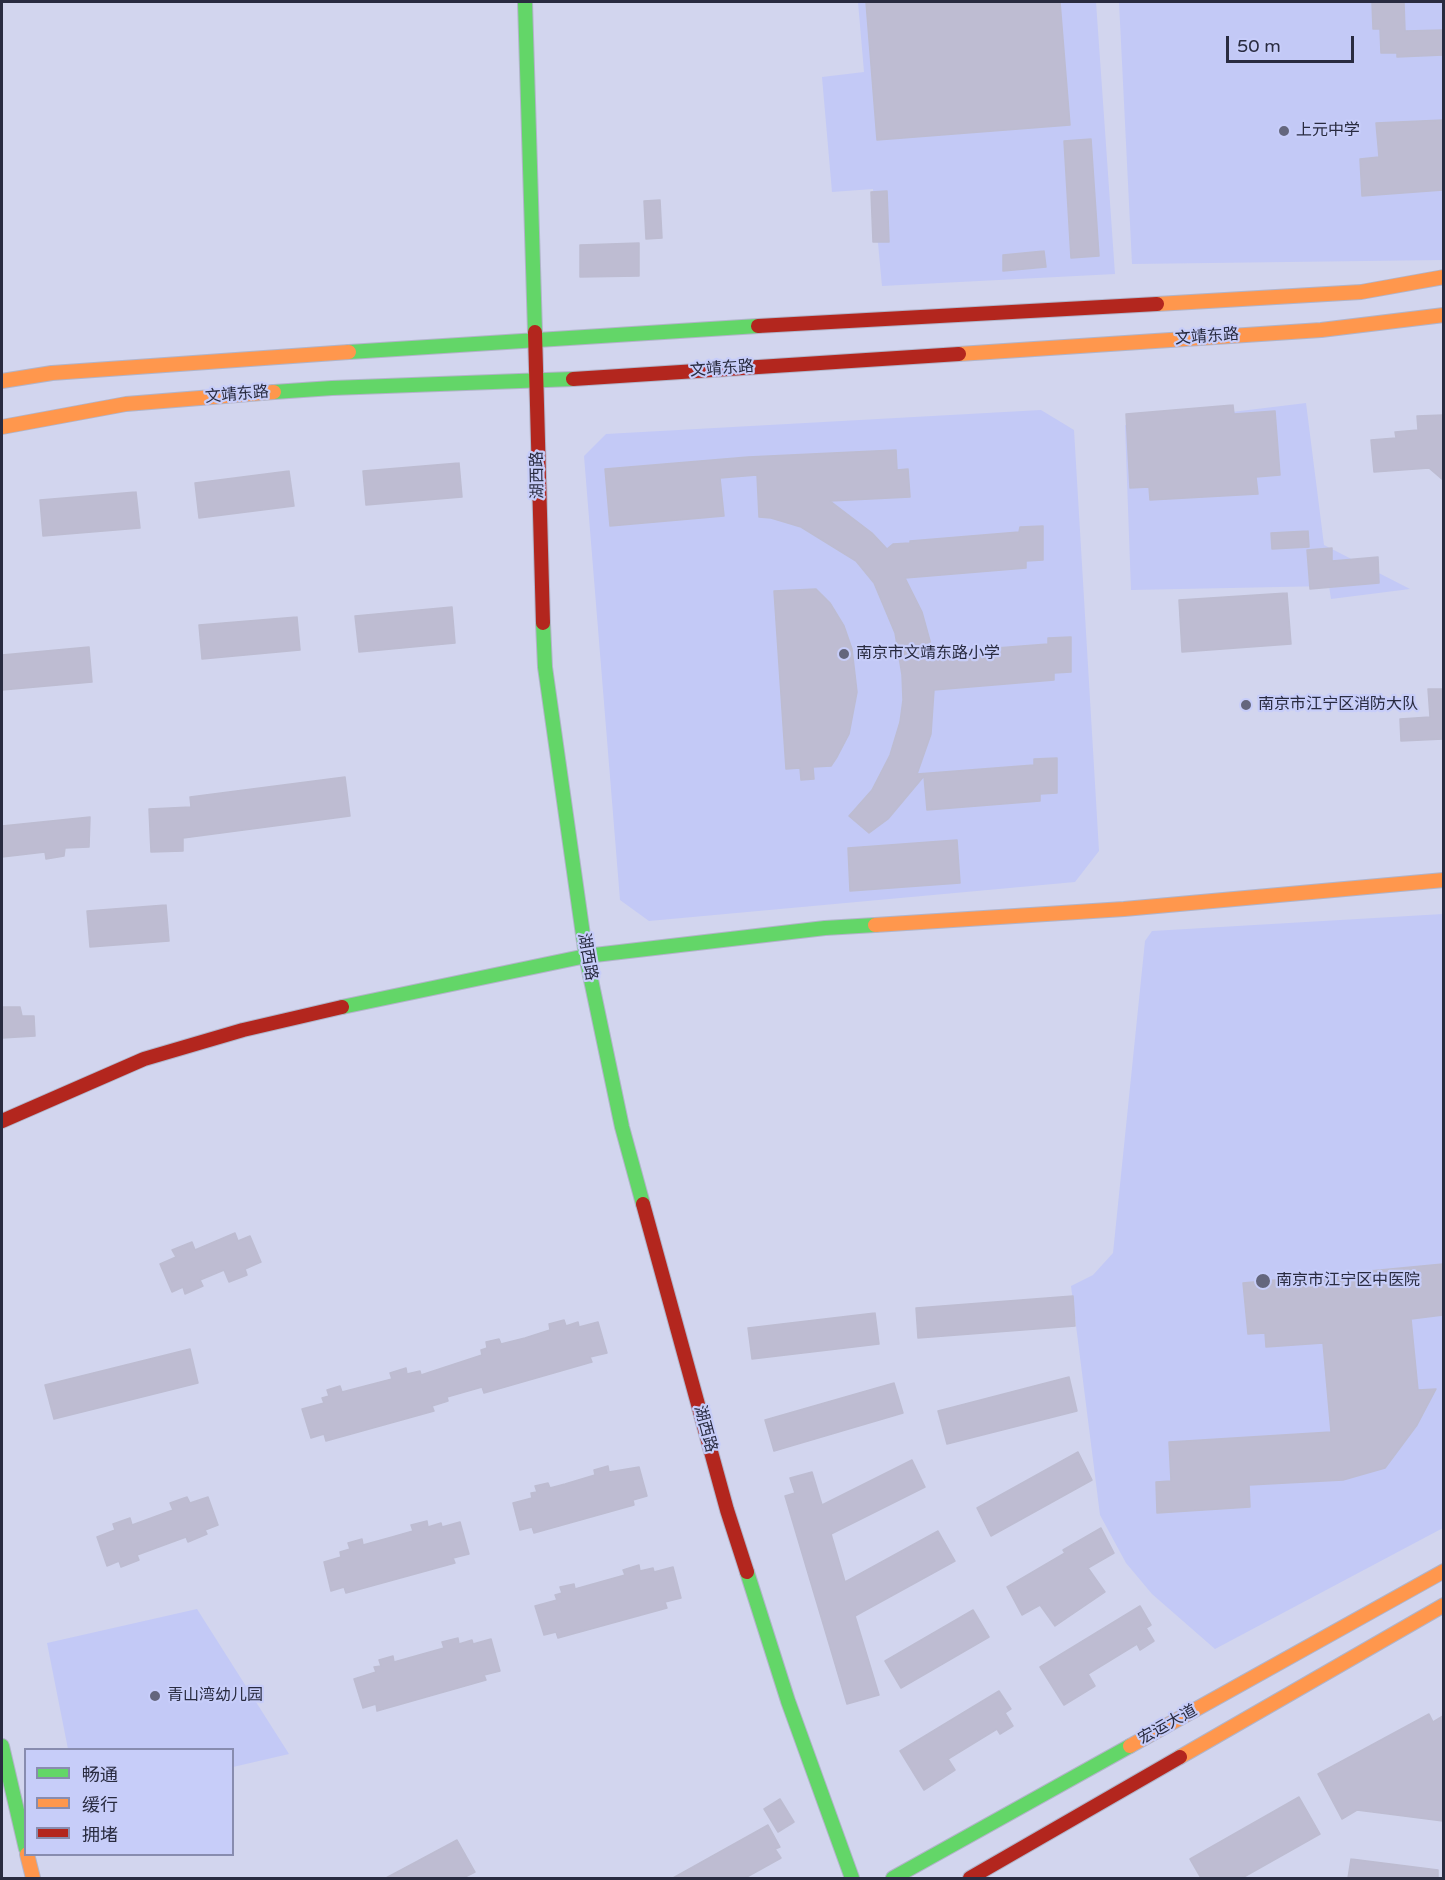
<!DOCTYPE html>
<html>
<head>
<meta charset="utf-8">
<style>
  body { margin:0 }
  #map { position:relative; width:1445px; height:1880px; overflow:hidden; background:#d2d5ee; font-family:"Varela Round","Noto Sans SC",sans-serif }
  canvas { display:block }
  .frame { position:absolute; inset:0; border:3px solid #292b40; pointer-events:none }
  .legend { position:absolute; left:24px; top:1748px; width:210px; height:108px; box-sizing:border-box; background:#c7cdf9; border:2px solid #888caf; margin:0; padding:8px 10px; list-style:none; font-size:18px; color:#292b40 }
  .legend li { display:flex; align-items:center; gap:12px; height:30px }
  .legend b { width:30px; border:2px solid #888caf }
  .scale { position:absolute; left:1226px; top:36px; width:128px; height:27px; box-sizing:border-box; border:3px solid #292b40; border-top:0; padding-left:8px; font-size:18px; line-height:21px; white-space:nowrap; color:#292b40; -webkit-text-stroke:4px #c7cdf9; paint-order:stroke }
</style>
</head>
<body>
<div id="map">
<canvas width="1445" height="1880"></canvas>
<div class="frame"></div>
<ul class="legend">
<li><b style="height:8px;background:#63d668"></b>畅通</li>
<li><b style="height:8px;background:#ff974d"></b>缓行</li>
<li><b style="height:8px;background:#b3261e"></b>拥堵</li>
</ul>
<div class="scale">50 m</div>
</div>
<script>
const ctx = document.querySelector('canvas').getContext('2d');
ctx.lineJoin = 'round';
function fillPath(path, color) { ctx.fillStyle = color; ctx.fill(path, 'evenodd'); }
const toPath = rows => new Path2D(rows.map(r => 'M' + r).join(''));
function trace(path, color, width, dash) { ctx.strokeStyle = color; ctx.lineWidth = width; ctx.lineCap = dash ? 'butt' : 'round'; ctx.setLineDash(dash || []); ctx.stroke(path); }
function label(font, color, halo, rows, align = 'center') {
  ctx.font = font + ' "Varela Round","Noto Sans SC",sans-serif'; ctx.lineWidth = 4.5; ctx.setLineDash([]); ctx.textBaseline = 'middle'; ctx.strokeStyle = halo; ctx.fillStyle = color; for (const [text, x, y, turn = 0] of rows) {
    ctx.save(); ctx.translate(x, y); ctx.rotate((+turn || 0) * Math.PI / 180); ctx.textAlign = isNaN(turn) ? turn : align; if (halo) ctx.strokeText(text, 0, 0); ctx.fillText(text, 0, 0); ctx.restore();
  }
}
const built = toPath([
  [858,2,1096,2,1115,274,882,286,873,189,832,192,822,77,864,72],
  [1119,2,1443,2,1443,260,1132,264],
  [1306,403,1324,545,1410,589,1331,599,1329,586,1131,590,1125,425],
  [1041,410,1074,430,1099,851,1075,882,649,921,620,900,584,456,606,434],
  [1443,914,1443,1528,1215,1649,1152,1594,1126,1563,1100,1515,1071,1286,1093,1275,1113,1253,1145,941,1152,931],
  [197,1609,289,1754,233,1767,232,1750,68,1749,47,1643]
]);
const building = toPath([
  [866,2,1060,2,1070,125,877,140,866,2],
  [1372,2,1404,2,1405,31,1443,30,1443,55,1397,57,1397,53,1381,53,1380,29,1373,29,1372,2],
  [1443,120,1443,190,1362,196,1360,159,1379,157,1376,123,1443,120],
  [1091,139,1099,256,1071,258,1064,141,1091,139],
  [887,191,889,242,873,242,871,192,887,191],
  [660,200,662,238,646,239,644,201,660,200],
  [639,243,639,276,580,277,580,245,639,243],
  [1044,251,1046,267,1003,271,1003,255,1044,251],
  [1233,405,1234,414,1275,411,1280,475,1256,477,1258,494,1150,500,1149,487,1130,488,1126,414,1233,405],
  [1443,415,1443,480,1429,468,1374,472,1371,440,1396,438,1395,432,1418,430,1417,416,1443,415],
  [896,450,897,470,908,469,910,497,830,501,872,533,887,549,893,544,910,543,910,541,1019,532,1020,527,1043,526,1043,560,1026,561,1026,568,905,578,922,612,930,641,932,653,1048,644,1048,638,1071,637,1071,672,1054,673,1054,680,934,690,931,734,917,774,1034,765,1034,759,1057,758,1057,793,1040,794,1040,801,927,810,924,776,888,819,869,833,849,816,872,790,890,755,900,722,903,700,902,675,895,633,874,583,856,561,801,527,771,518,759,517,757,475,720,478,724,516,610,526,605,469,748,457,896,450],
  [459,463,462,497,366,505,363,471,459,463],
  [289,471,294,506,199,518,195,483,289,471],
  [136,492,140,528,43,536,40,500,136,492],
  [1308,531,1309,547,1272,549,1271,533,1308,531],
  [1332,548,1332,561,1378,557,1379,583,1310,589,1307,550,1332,548],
  [816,589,830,603,844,626,852,649,857,692,849,734,837,757,831,766,813,767,814,779,801,780,800,768,786,769,774,591,816,589],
  [1287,593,1291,644,1182,652,1179,600,1287,593],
  [452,607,455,643,359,652,355,616,452,607],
  [297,617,300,650,202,659,199,625,297,617],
  [89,647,92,682,2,690,2,655,89,647],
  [1428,689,1443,689,1443,739,1401,741,1400,719,1430,717,1428,689],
  [345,777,350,816,183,838,183,851,151,852,149,809,191,807,190,797,345,777],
  [90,817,89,847,65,848,64,856,46,859,45,852,2,857,2,826,90,817],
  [957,840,960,883,850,891,848,848,957,840],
  [166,905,169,941,90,947,87,911,166,905],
  [2,1007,20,1007,22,1016,34,1016,35,1036,2,1038,2,1007],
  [235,1233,238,1241,250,1236,261,1262,245,1269,247,1275,229,1282,224,1270,200,1280,203,1286,185,1294,183,1287,172,1292,160,1264,176,1257,172,1250,192,1242,195,1250,235,1233],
  [1443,1264,1443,1315,1411,1319,1418,1390,1436,1389,1417,1425,1385,1468,1343,1480,1249,1485,1250,1507,1157,1513,1156,1482,1171,1481,1169,1442,1331,1432,1323,1343,1266,1347,1265,1333,1248,1334,1243,1283,1443,1264],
  [1073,1296,1075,1326,918,1338,916,1308,1073,1296],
  [875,1313,879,1344,752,1359,748,1328,875,1313],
  [564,1320,566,1326,578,1322,579,1327,598,1322,607,1353,590,1357,592,1362,484,1393,482,1387,447,1397,448,1401,432,1406,434,1411,326,1441,324,1434,311,1438,302,1409,324,1403,322,1398,329,1396,327,1390,340,1386,342,1392,392,1379,390,1373,406,1368,407,1374,420,1371,421,1375,482,1355,481,1350,487,1348,486,1342,499,1339,501,1344,525,1338,550,1330,549,1324,564,1320],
  [190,1349,198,1383,54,1419,45,1385,190,1349],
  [1069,1377,1077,1411,947,1444,938,1411,1069,1377],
  [894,1383,903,1413,774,1451,765,1420,894,1383],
  [1078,1452,1092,1480,991,1536,977,1508,1078,1452],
  [912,1460,925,1487,831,1534,845,1582,938,1531,955,1561,855,1616,879,1695,847,1704,785,1496,795,1493,790,1478,812,1472,822,1505,912,1460],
  [608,1466,609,1472,639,1467,647,1496,633,1500,634,1505,534,1533,532,1527,520,1530,513,1503,532,1498,531,1493,537,1492,535,1486,548,1483,550,1488,565,1484,595,1475,594,1470,608,1466],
  [187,1497,190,1503,208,1497,218,1525,205,1530,207,1534,188,1542,186,1537,137,1555,139,1560,121,1567,119,1561,107,1566,97,1537,115,1530,113,1524,130,1518,132,1525,173,1510,170,1503,187,1497],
  [427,1521,428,1527,441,1523,442,1527,460,1522,469,1554,453,1558,455,1563,346,1593,344,1587,331,1591,324,1562,341,1557,340,1552,350,1549,348,1543,362,1539,363,1545,392,1537,413,1531,411,1525,427,1521],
  [1101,1528,1114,1553,1088,1568,1105,1592,1055,1626,1040,1605,1022,1615,1007,1587,1065,1553,1063,1550,1101,1528],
  [639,1565,640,1571,653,1568,654,1572,673,1567,681,1598,665,1602,667,1608,558,1638,556,1632,544,1635,535,1606,557,1600,555,1595,562,1593,560,1587,574,1584,575,1589,625,1575,623,1570,639,1565],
  [1140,1606,1151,1625,1146,1628,1154,1641,1140,1650,1137,1644,1088,1674,1095,1686,1064,1705,1040,1667,1140,1606],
  [973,1610,989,1637,901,1688,885,1661,973,1610],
  [458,1638,459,1644,472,1640,473,1644,491,1639,500,1671,484,1675,486,1680,377,1711,376,1704,363,1708,354,1679,376,1672,374,1667,381,1666,379,1660,393,1656,394,1662,444,1648,442,1642,458,1638],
  [999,1691,1011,1709,1005,1713,1013,1726,1000,1734,997,1729,948,1759,955,1770,924,1790,900,1751,999,1691],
  [1429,1714,1433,1722,1443,1716,1443,1821,1357,1810,1342,1819,1318,1774,1429,1714],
  [1299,1797,1320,1834,1242,1878,1201,1878,1190,1859,1299,1797],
  [780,1799,794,1822,778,1832,764,1809,780,1799],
  [768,1825,780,1847,775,1849,781,1858,745,1878,673,1878,768,1825],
  [457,1840,475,1872,463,1878,386,1878,457,1840],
  [1351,1859,1438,1870,1438,1878,1348,1878,1351,1859]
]);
const fast = toPath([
  [525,2,535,332],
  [349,352,758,326],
  [274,392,332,388,573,379],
  [543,623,545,667,586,956,622,1127,643,1204],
  [342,1007,586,956,825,928,875,925],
  [747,1572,788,1701,852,1878],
  [2,1746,26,1849],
  [893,1878,1130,1746]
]);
const slow = toPath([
  [1157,304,1361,292,1444,277],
  [959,354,1321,330,1444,315],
  [2,381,52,373,349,352],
  [2,427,126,404,274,392],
  [875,925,1124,909,1444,880],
  [1130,1746,1444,1571],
  [1180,1757,1444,1605],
  [27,1854,33,1878]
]);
const jam = toPath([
  [758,326,1157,304],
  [535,332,543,623],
  [573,379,959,354],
  [2,1121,144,1059,243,1030,342,1007],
  [643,1204,727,1510,747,1572],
  [970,1878,1180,1757]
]);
const markers = [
  [1284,131,6,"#64667d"],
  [844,654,6,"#64667d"],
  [1246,705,6,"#64667d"],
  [1263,1281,8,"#64667d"],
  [155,1696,6,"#64667d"]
];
const poiNames = [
  ["上元中学",1296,131],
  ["南京市文靖东路小学",856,654],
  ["南京市江宁区消防大队",1258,705],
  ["南京市江宁区中医院",1276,1281],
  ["青山湾幼儿园",167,1696]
];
const streetNames = [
  ["文靖东路",1207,337,-4],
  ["文靖东路",722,369,-4],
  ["文靖东路",237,395,-5],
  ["湖西路",538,475,-91],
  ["湖西路",587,957,80],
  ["湖西路",705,1429,75],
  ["宏运大道",1168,1725,-29]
];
fillPath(built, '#c3c9f6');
fillPath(building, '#bebcd2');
trace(building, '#bdbcd1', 1.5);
trace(fast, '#b1b4c9', 16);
trace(slow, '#b1b4c9', 16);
trace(jam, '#b1b4c9', 16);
trace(fast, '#63d668', 14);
trace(slow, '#ff974d', 14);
trace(jam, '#b3261e', 14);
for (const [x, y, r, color] of markers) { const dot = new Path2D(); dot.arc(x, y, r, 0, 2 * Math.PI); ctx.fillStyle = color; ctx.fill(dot); trace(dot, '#c7cdf9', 2); }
label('16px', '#292b40', '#c7cdf9', poiNames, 'left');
label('16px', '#292b40', '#c7cdf9', streetNames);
</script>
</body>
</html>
